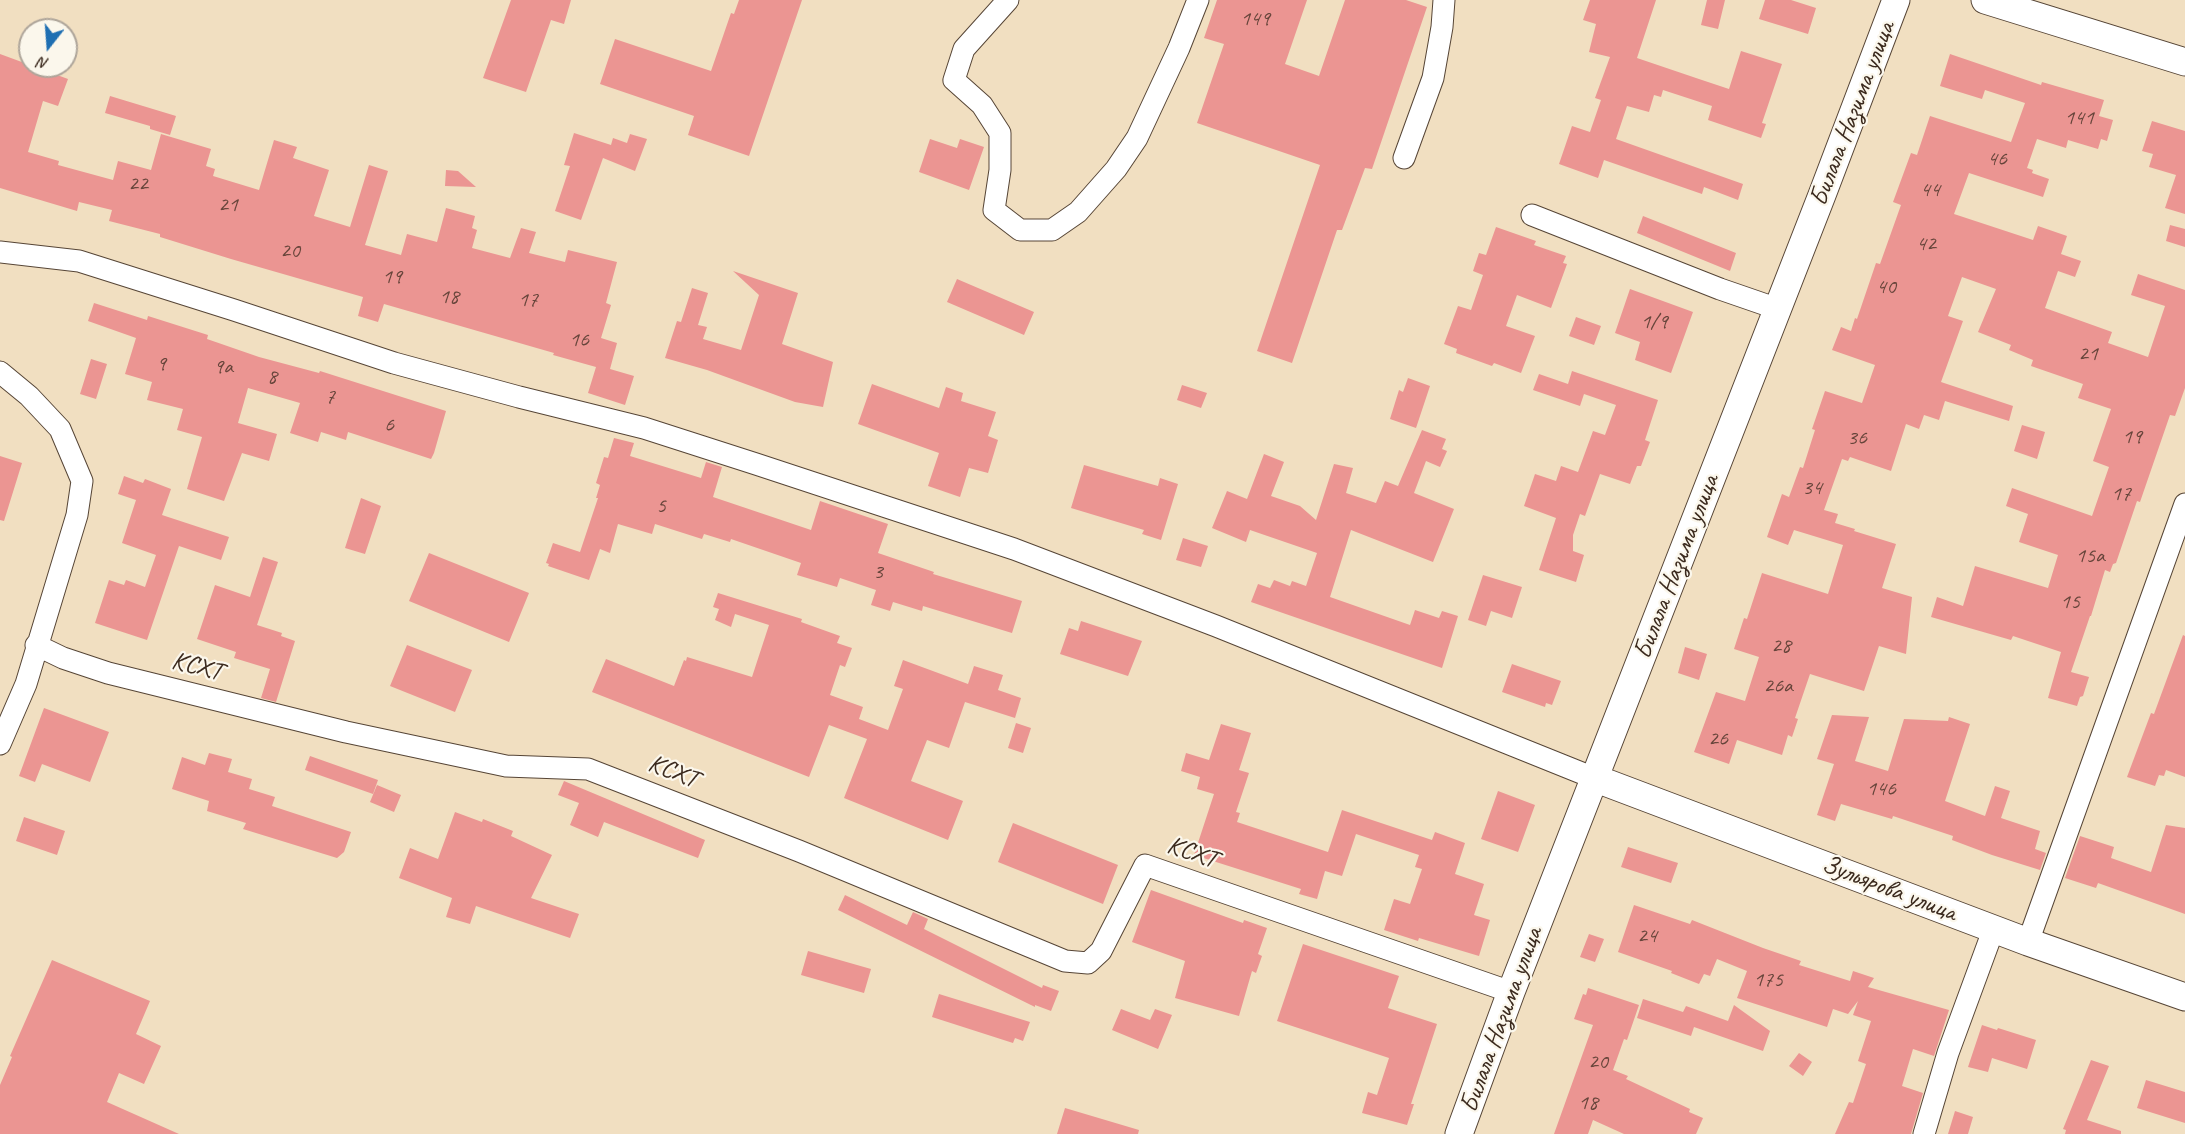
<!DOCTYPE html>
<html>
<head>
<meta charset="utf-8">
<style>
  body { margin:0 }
  #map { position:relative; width:2185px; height:1134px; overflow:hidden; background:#f1dfc1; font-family:Caveat,sans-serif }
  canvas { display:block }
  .north { position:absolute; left:18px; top:18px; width:60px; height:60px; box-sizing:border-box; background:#fbf7ec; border:2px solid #aea59a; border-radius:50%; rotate:197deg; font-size:16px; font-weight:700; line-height:24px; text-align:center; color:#3b2a1e }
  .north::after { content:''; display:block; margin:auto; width:21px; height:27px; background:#1f6fb2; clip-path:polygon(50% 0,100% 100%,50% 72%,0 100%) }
</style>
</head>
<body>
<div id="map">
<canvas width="2185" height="1134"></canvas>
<div class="north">N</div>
</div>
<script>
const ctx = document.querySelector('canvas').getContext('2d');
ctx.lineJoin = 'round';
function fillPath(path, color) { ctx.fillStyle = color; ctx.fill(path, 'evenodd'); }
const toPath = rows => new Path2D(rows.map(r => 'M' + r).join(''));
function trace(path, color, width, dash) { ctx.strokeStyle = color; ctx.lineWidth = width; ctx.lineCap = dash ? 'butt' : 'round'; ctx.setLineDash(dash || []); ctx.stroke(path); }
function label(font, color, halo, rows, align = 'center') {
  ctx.font = font + ' Caveat,sans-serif'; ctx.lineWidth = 4.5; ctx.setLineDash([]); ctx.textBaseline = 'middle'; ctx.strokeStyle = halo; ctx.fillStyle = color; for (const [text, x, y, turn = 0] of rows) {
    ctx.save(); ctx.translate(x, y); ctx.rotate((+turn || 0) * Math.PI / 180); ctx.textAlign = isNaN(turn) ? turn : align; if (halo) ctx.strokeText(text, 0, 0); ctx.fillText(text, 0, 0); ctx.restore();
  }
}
const building = toPath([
  [511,0,571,0,564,24,551,20,526,92,483,78],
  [739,0,802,0,749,156,688,135,694,116,600,84,615,39,711,71,731,13,734,14],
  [1217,0,1307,0,1285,64,1319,76,1345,0,1406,0,1427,7,1372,169,1365,168,1342,230,1337,230,1292,363,1257,351,1320,165,1197,123,1224,44,1204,38],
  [1590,0,1656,0,1637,58,1696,78,1729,89,1741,51,1782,64,1762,123,1766,124,1761,138,1708,120,1712,106,1663,90,1661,97,1654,95,1649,112,1627,106,1616,139,1743,184,1738,200,1704,187,1702,194,1604,160,1598,178,1559,164,1572,126,1590,132,1601,100,1595,98,1610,57,1589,52,1596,24,1583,20],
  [1707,0,1725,0,1718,29,1701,25],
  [1765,0,1791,0,1816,8,1808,34,1759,19],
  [0,54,68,79,58,106,43,101,28,152,59,161,58,165,113,180,118,161,151,170,161,134,211,149,206,166,215,169,213,176,259,190,274,140,297,147,293,158,329,170,314,216,350,227,369,165,388,171,365,245,401,255,407,234,437,242,446,208,475,216,472,228,477,230,472,248,510,258,521,228,536,232,529,253,565,262,568,250,617,262,606,303,611,305,601,338,617,343,610,369,634,376,625,405,588,393,596,367,553,355,554,353,384,304,378,322,358,316,363,297,231,259,160,237,160,234,109,221,112,210,79,202,77,211,0,188],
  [1950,54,2041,85,2042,82,2104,100,2099,116,2113,120,2107,141,2101,139,2098,149,2068,140,2066,148,2037,139,2027,168,2033,170,2032,173,2049,179,2043,197,1969,173,1954,214,2033,240,2038,226,2067,236,2061,254,2081,261,2075,277,2058,271,2045,308,2112,332,2108,343,2148,357,2165,306,2131,295,2138,274,2185,290,2185,388,2175,416,2170,415,2140,502,2137,501,2116,563,2113,564,2110,572,2105,570,2091,616,2090,616,2071,672,2089,677,2083,696,2080,697,2077,706,2048,698,2061,652,2013,636,2011,640,1931,617,1937,597,1963,606,1975,566,2048,588,2058,555,2019,542,2028,514,2006,506,2012,488,2092,516,2109,467,2093,461,2111,409,2078,398,2083,384,2031,366,2033,360,2009,350,2011,345,1978,332,1996,289,1962,277,1948,316,1963,321,1941,382,2013,406,2009,421,1945,401,1939,420,1924,415,1919,429,1906,424,1891,471,1850,457,1848,461,1842,459,1824,510,1838,514,1835,523,1855,529,1854,531,1896,544,1882,588,1912,597,1906,654,1879,646,1864,691,1810,674,1795,718,1798,719,1792,737,1788,735,1782,755,1737,740,1729,764,1694,752,1716,692,1745,701,1759,657,1734,649,1744,618,1747,619,1762,573,1828,594,1843,545,1794,530,1788,545,1767,537,1782,494,1789,497,1800,467,1803,468,1815,430,1812,429,1825,391,1862,403,1875,365,1832,350,1841,327,1851,331,1855,318,1857,319,1876,263,1880,264,1901,205,1893,202,1911,153,1917,155,1930,116,2011,142,2025,103,1985,90,1982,99,1940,86],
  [110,96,176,116,170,135,150,129,150,126,105,113],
  [2152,121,2185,131,2185,214,2165,208,2176,175,2149,167,2153,154,2142,151],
  [574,133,611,145,613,138,627,143,630,134,647,139,635,171,603,158,581,220,555,211,570,166,564,165],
  [930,139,957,148,960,139,984,147,969,190,919,172],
  [446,170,458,171,476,187,445,186],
  [1643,216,1736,253,1730,271,1637,233],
  [2170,225,2185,229,2185,247,2166,241],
  [1496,227,1536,241,1534,245,1566,256,1563,263,1567,264,1551,308,1517,295,1506,326,1535,336,1521,373,1494,363,1492,366,1456,353,1457,349,1444,344,1458,306,1471,310,1483,275,1473,271,1479,253,1486,255],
  [733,271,798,293,782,344,833,362,823,407,795,402,707,370,665,358,677,321,681,322,692,288,708,293,698,325,707,327,703,339,741,350,759,295],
  [957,279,1034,312,1024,335,947,302],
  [1630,289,1693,312,1671,373,1635,360,1640,342,1615,333],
  [94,303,147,320,148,316,208,335,207,339,259,357,319,373,320,371,446,411,434,453,431,459,348,432,346,440,321,432,318,442,290,433,300,403,248,388,238,423,277,434,269,461,242,453,224,501,187,489,202,437,177,430,183,409,147,400,152,382,125,374,136,338,88,321],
  [1576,317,1601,326,1594,345,1569,336],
  [91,359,107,364,96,399,80,394],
  [1572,371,1658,400,1645,440,1650,442,1641,466,1637,466,1630,484,1600,474,1585,516,1580,514,1573,535,1573,551,1584,555,1576,582,1539,570,1556,518,1524,506,1535,474,1556,481,1561,466,1578,472,1593,431,1605,435,1616,405,1584,394,1580,406,1533,390,1539,374,1568,384],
  [1408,378,1430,386,1416,428,1390,419,1399,390,1403,392],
  [872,384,939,408,946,387,963,393,961,401,996,412,988,436,998,440,988,473,969,468,960,497,928,486,939,453,858,424],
  [1182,385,1207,393,1201,408,1177,400],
  [2022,425,2045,432,2037,459,2014,451],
  [1422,430,1446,439,1442,449,1447,451,1440,467,1426,461,1414,493,1454,509,1433,562,1351,530,1330,597,1410,625,1415,610,1439,618,1442,611,1458,616,1442,668,1251,602,1258,584,1270,588,1274,580,1290,586,1292,581,1306,586,1317,553,1250,530,1246,542,1212,528,1227,491,1247,499,1264,454,1284,462,1271,496,1300,506,1316,520,1334,464,1353,468,1346,493,1376,503,1385,481,1398,486],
  [614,438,634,443,630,456,701,478,706,462,722,467,713,497,811,530,820,501,888,524,878,553,934,572,933,574,1022,601,1012,633,923,606,922,611,893,602,890,611,871,605,876,590,840,578,837,587,797,575,801,563,731,539,730,542,704,534,702,539,655,524,652,534,618,524,610,553,600,549,589,580,548,566,549,564,546,563,553,543,580,552,598,498,596,498,600,485,596,483,604,457,608,458],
  [0,456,22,463,4,521,0,520],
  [1084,465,1158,486,1160,478,1178,484,1161,540,1142,534,1144,530,1071,508],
  [124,476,143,483,145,479,171,489,162,515,229,537,221,560,179,546,147,640,95,623,109,580,124,585,126,580,145,587,156,555,122,543,136,500,118,494],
  [361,498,381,506,365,554,345,548],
  [1183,538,1208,546,1201,567,1176,560],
  [429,553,529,593,509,642,409,601],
  [263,557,278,562,257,625,282,633,281,636,295,641,276,702,261,698,270,669,234,658,236,652,197,639,215,585,250,597],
  [1483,575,1522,587,1512,618,1491,611,1486,626,1468,620],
  [718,593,802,619,801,622,840,636,837,643,852,648,845,667,840,665,830,695,863,707,859,719,888,730,903,689,894,686,903,660,968,684,974,666,1003,675,998,690,1021,698,1015,718,965,702,949,748,927,740,911,781,963,801,948,840,844,798,867,739,829,725,809,777,592,692,606,659,674,686,684,660,686,661,687,657,752,677,769,625,735,614,731,627,715,620,719,609,713,607],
  [1081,621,1142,641,1128,676,1060,654,1069,628,1078,631],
  [2183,635,2185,636,2185,777,2166,770,2164,776,2159,775,2155,786,2127,777,2151,713,2154,714],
  [407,645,472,670,455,712,390,686],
  [1685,647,1707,654,1699,680,1678,673],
  [1512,664,1561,681,1552,705,1546,703,1545,707,1502,692],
  [44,708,109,732,90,782,42,764,35,782,19,776],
  [1832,715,1869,717,1855,761,1888,771,1904,719,1948,721,1949,717,1970,724,1945,801,1985,816,1995,786,2010,791,2001,818,2040,831,2035,849,2046,853,2040,870,1992,855,1952,840,1953,836,1893,816,1892,819,1841,804,1835,821,1817,815,1834,764,1817,759],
  [1016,723,1031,728,1023,753,1008,748],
  [1221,724,1251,733,1239,770,1249,773,1236,812,1240,813,1237,822,1328,852,1342,810,1432,840,1435,832,1465,843,1455,874,1484,884,1474,915,1490,920,1479,956,1419,938,1418,941,1384,930,1394,899,1410,904,1422,869,1415,867,1419,855,1356,834,1342,876,1325,871,1317,899,1299,894,1301,889,1194,855,1214,794,1197,789,1200,777,1181,771,1186,753,1209,760],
  [209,753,232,759,228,772,252,779,249,789,275,797,272,806,351,832,344,852,337,858,243,829,246,823,207,811,209,801,172,789,182,757,205,765],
  [310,756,378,780,373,794,305,770],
  [564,781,705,840,698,858,604,822,598,837,570,825,579,803,558,795],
  [377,785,401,795,394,812,370,802],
  [1498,791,1535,805,1518,852,1481,839],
  [455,812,482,822,483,819,513,831,511,836,552,855,531,898,579,914,570,938,476,906,470,924,446,917,452,898,399,878,410,848,438,859],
  [24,817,65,831,57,855,16,841],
  [1013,823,1118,865,1103,904,998,862],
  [2166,825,2185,828,2185,914,2098,883,2096,888,2065,878,2080,836,2114,847,2111,858,2151,872],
  [1628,847,1678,863,1671,883,1621,867],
  [1151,890,1243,923,1244,920,1267,928,1258,954,1262,956,1256,973,1252,971,1239,1016,1175,998,1185,961,1132,942],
  [845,895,907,925,913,912,915,913,928,919,924,929,1042,988,1043,985,1059,991,1051,1011,1035,1005,1035,1007,838,910],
  [1634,905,1690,924,1692,920,1763,948,1801,961,1799,965,1850,981,1853,971,1874,978,1868,987,1949,1010,1934,1056,1913,1049,1902,1086,1923,1093,1911,1134,1835,1134,1849,1102,1853,1103,1866,1064,1858,1061,1871,1021,1853,1015,1858,1001,1848,1014,1833,1009,1827,1027,1737,998,1747,971,1717,959,1710,976,1704,974,1699,984,1671,973,1672,971,1618,952],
  [1589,934,1604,939,1595,962,1580,957],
  [1303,944,1399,976,1388,1008,1437,1024,1411,1104,1414,1104,1407,1125,1362,1113,1368,1092,1377,1095,1389,1058,1277,1021],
  [808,951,871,969,864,993,801,975],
  [52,960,150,1001,136,1034,161,1046,144,1084,119,1073,107,1102,179,1134,0,1134,0,1085,12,1057,10,1056],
  [1588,988,1639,1005,1627,1040,1624,1039,1613,1070,1628,1076,1626,1079,1690,1109,1689,1112,1703,1118,1696,1134,1624,1134,1593,1120,1588,1134,1554,1134,1593,1025,1574,1019,1583,994,1586,995],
  [939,994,1030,1022,1023,1041,1015,1038,1013,1043,932,1017],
  [1643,999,1683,1012,1686,1006,1728,1021,1734,1005,1770,1031,1763,1051,1694,1027,1691,1036,1637,1018],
  [1121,1009,1150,1020,1155,1009,1172,1015,1158,1049,1112,1030],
  [1982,1025,1997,1030,1998,1028,2036,1040,2027,1069,1992,1058,1988,1072,1968,1067],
  [1799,1053,1812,1062,1803,1076,1789,1066],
  [2091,1060,2109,1066,2087,1120,2121,1131,2121,1134,2065,1134,2066,1130,2063,1129],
  [2146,1080,2185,1092,2185,1123,2137,1108],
  [1065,1108,1139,1130,1138,1134,1057,1134],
  [1955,1111,1973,1117,1968,1134,1948,1134]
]);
const minor = toPath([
  [1008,0,964,49,954,80,982,105,1000,133,1000,170,994,210,1020,230,1052,230,1078,212,1116,169,1137,138,1179,48,1198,0],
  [1404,158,1433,78,1442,27,1444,0],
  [1532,215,1720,289,1778,309],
  [0,252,79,261,234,310,394,363,519,397,644,428,756,464,1014,549,1216,626,1594,778],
  [0,372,29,396,60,429,82,481,77,515,26,684,0,744],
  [36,645,63,658,108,673,346,732,506,766,588,769,799,851,1065,961,1088,963,1101,951,1145,865,1511,992],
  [2028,942,2185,504],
  [1924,1134,1948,1053,1994,928]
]);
const tertiary = toPath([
  [1985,0,2185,62],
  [1594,778,2028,942,2185,997],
  [1459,1134,1511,992,1822,195,1896,0]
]);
const numberNames = [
  ["149",1255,19],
  ["141",2079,118],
  ["46",1997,159],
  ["22",138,184],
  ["44",1930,190],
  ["21",228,205],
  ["42",1926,244],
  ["20",290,251],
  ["19",392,277],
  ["40",1886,287],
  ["18",449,297],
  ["17",528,300],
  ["1/9",1654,322],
  ["16",579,340],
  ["21",2088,354],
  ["9",161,364],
  ["9а",223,367],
  ["8",272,377],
  ["7",330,397],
  ["6",389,425],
  ["19",2132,437],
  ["36",1857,438],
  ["34",1812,488],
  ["17",2121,494],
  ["5",661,506],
  ["15а",2090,556],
  ["3",878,572],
  ["15",2070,602],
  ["28",1781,646],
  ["26а",1778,686],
  ["26",1718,739],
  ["146",1881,789],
  ["24",1647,936],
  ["175",1768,980],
  ["20",1598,1062],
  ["18",1588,1103]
];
const streetNames = [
  ["Билала Назима улица",1853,114,-69],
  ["Билала Назима улица",1677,567,-69],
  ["КСХТ",197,667,14],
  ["КСХТ",673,772,21],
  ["КСХТ",1192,853,19],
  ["Зульярова улица",1889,889,21],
  ["Билала Назима улица",1502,1020,-70]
];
fillPath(building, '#eb9592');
trace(minor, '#564536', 23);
trace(tertiary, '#564536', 29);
trace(minor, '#fff', 21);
trace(tertiary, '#fff', 27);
label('22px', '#67453b', null, numberNames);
label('26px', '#3b2a1e', '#fbf7ec', streetNames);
</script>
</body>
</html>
